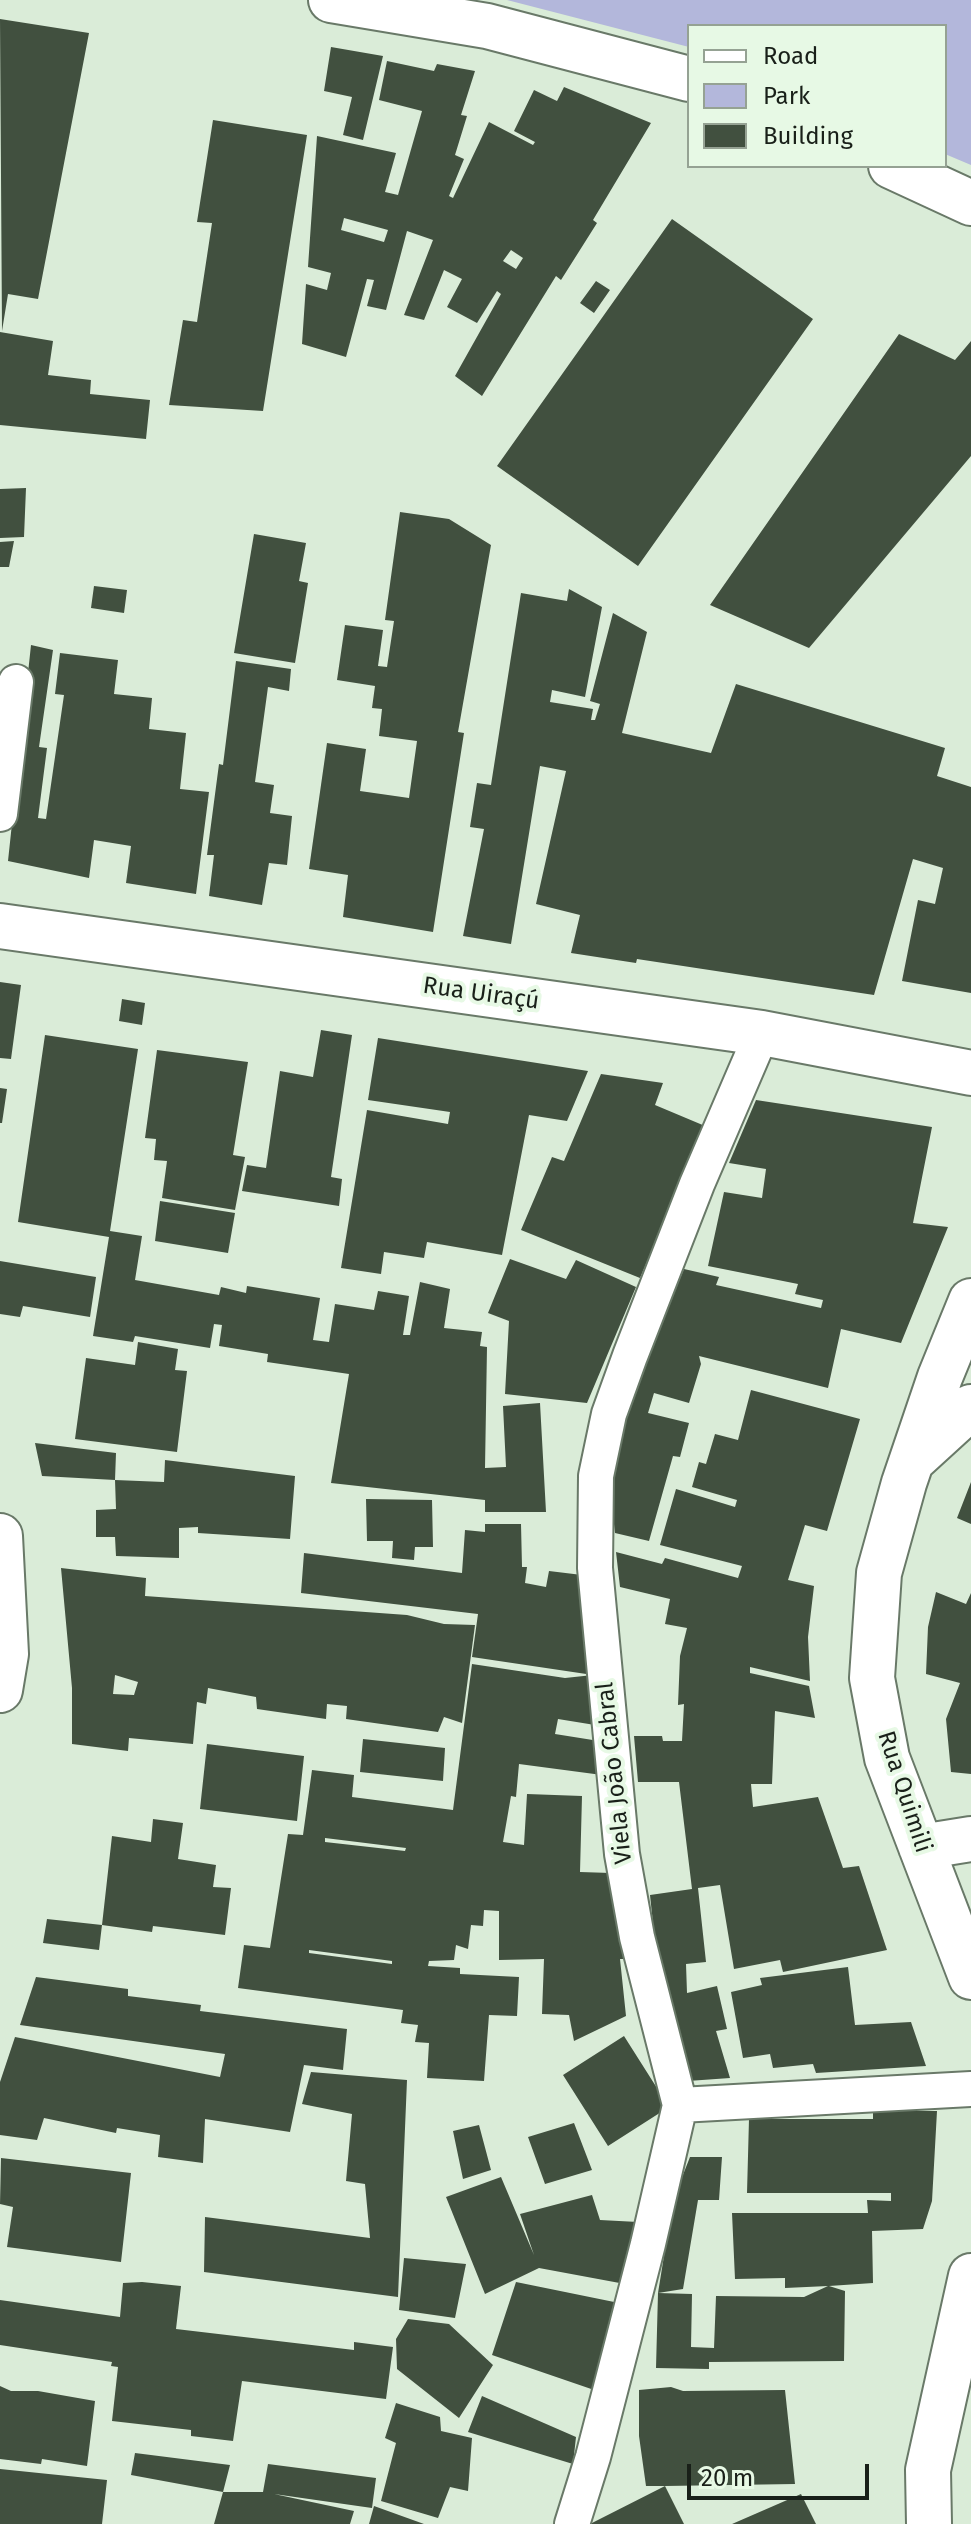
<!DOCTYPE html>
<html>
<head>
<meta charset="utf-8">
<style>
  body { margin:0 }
  #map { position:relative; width:971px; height:2524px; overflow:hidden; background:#daecd8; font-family:"Fira Sans",sans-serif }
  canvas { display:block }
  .legend { position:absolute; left:687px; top:24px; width:260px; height:144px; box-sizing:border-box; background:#e7f9e5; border:2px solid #95a293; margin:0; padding:10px 14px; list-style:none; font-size:24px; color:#192019 }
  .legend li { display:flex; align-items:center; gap:16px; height:40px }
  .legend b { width:40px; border:2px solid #95a293 }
  .scale { position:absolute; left:687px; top:2464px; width:182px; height:36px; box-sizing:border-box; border:4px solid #192019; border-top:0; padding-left:10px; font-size:24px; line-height:28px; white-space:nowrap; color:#192019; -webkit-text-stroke:6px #e7f9e5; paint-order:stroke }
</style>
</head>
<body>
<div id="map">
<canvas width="971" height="2524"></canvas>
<ul class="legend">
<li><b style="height:10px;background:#fff"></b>Road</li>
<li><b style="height:22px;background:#b3b7db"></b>Park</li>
<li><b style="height:22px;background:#41503f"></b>Building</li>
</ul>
<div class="scale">20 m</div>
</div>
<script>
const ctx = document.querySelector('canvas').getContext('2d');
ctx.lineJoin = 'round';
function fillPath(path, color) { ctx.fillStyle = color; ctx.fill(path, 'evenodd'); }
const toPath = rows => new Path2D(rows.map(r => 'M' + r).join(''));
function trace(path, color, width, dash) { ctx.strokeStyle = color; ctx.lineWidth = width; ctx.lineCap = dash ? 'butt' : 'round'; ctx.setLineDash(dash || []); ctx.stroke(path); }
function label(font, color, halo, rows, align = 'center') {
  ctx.font = font + ' "Fira Sans",sans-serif'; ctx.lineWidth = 8; ctx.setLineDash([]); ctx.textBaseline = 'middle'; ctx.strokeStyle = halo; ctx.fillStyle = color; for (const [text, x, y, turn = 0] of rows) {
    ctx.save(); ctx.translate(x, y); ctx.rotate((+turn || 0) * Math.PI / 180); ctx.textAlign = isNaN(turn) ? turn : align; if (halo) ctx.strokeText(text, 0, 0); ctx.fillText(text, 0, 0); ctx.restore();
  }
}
const green = toPath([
  [507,0,971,0,971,165,945,154,945,26,689,26,689,47]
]);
const building = toPath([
  [0,19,89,33,38,299,8,294,2,331],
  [331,47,383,56,363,140,343,135,352,97,324,91],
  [387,61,434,71,437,64,475,71,461,115,467,116,455,155,464,159,449,196,453,198,489,122,533,145,535,142,514,131,534,90,557,101,564,87,651,123,593,220,597,223,561,280,556,276,482,396,455,376,501,294,497,291,477,323,447,307,462,279,444,270,424,320,404,315,433,240,407,231,386,310,367,306,374,280,367,279,346,357,302,344,306,284,327,290,331,273,308,267,317,136,396,153,385,192,398,195,422,111,379,100],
  [344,218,388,230,384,242,341,230],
  [511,250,523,258,516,269,503,261],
  [213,120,307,135,263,411,169,405,183,320,197,322,212,223,197,222],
  [672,219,813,319,638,566,497,466],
  [596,281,610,290,594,313,580,303],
  [0,332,53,341,48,375,91,380,90,394,150,400,146,439,0,425],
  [899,334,955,360,971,341,971,456,809,648,710,605],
  [26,488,24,537,0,538,0,489],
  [400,512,449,519,491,545,458,732,464,733,433,932,343,917,348,875,309,869,327,743,366,749,360,791,409,798,417,741,379,736,382,709,372,708,375,686,337,680,345,625,383,630,378,666,387,667,394,621,385,620],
  [254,534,306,543,299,581,308,583,295,663,234,653],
  [14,541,9,567,0,567,0,542],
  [94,586,127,590,124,613,91,608],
  [569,589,602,607,585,697,552,690,550,702,593,709,591,720,595,720,600,704,590,701,613,613,647,632,622,733,711,753,736,684,945,748,937,776,971,787,971,993,902,981,918,900,935,904,943,868,913,859,874,995,637,959,636,963,571,953,580,915,536,904,566,771,540,766,511,944,463,936,484,829,470,827,477,783,491,785,521,593,567,601],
  [31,645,53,650,39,747,47,748,38,818,46,819,64,695,55,694,60,653,118,660,114,694,152,698,149,729,186,733,180,789,209,792,196,894,126,883,131,846,94,840,89,878,8,861],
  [236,661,291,669,289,691,268,687,255,782,274,785,270,813,292,816,287,865,269,863,262,905,209,896,214,855,207,855,219,764,223,765],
  [0,982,21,985,11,1059,0,1058],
  [122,999,145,1003,142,1025,119,1021],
  [321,1030,352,1035,331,1177,342,1179,339,1206,242,1191,247,1165,266,1168,280,1071,313,1077],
  [45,1035,138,1049,110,1231,142,1236,135,1280,219,1295,221,1287,246,1293,247,1286,320,1298,313,1340,329,1342,335,1304,374,1310,378,1291,409,1296,403,1335,410,1335,420,1282,450,1289,444,1328,482,1332,480,1346,487,1347,485,1468,506,1467,503,1406,540,1403,546,1512,485,1512,485,1500,331,1483,349,1374,267,1362,268,1354,219,1346,222,1325,214,1324,210,1348,135,1336,133,1342,93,1336,109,1237,18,1222],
  [378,1038,588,1071,567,1121,529,1115,502,1255,427,1242,424,1258,384,1252,381,1274,341,1268,367,1110,448,1124,450,1112,368,1100],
  [157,1050,248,1062,233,1155,245,1157,235,1210,162,1198,167,1161,154,1160,156,1139,145,1138],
  [601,1074,663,1083,655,1105,705,1126,640,1278,521,1230,552,1157,564,1161],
  [0,1088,7,1089,2,1123,0,1123],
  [756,1100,932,1127,913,1223,948,1227,901,1343,841,1329,828,1388,699,1356,701,1364,689,1403,654,1393,648,1413,689,1423,680,1457,673,1456,649,1541,615,1533,608,1471,612,1439,684,1269,719,1277,716,1285,821,1308,823,1300,795,1294,798,1284,708,1266,724,1192,762,1198,766,1169,729,1163],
  [160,1201,235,1213,228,1253,155,1241],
  [510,1259,566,1279,576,1260,636,1287,587,1403,505,1394,509,1321,488,1313],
  [0,1261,96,1277,90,1317,23,1306,20,1317,0,1314],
  [138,1342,178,1349,175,1370,187,1371,177,1452,75,1439,86,1358,135,1365],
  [751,1390,860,1419,827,1531,805,1525,788,1580,814,1586,808,1637,810,1681,750,1667,750,1673,809,1686,815,1718,775,1711,772,1784,751,1784,753,1807,818,1797,843,1868,859,1866,887,1950,783,1972,780,1960,734,1969,720,1885,698,1888,706,1962,686,1964,687,1993,717,1986,727,2029,716,2031,730,2078,688,2081,661,1999,650,1895,692,1889,679,1782,638,1782,634,1736,662,1736,663,1741,682,1741,684,1704,678,1705,680,1656,687,1628,665,1624,670,1599,620,1587,616,1552,662,1564,665,1558,738,1578,742,1566,660,1545,676,1489,735,1507,737,1500,692,1487,699,1462,706,1464,715,1434,738,1440],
  [35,1443,116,1453,115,1480,42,1476],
  [165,1460,295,1476,290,1539,198,1533,198,1527,179,1528,179,1558,116,1556,115,1537,96,1537,96,1510,116,1509,115,1480,164,1482],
  [971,1482,971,1524,957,1518],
  [366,1499,432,1500,433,1547,415,1547,414,1560,392,1558,393,1541,367,1541],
  [485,1524,521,1524,522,1567,527,1567,525,1583,546,1587,549,1571,582,1575,593,1675,595,1725,558,1719,555,1734,599,1741,602,1775,519,1764,516,1797,511,1796,503,1842,524,1845,527,1794,582,1796,580,1872,611,1873,616,1914,626,1917,629,1959,620,1959,626,2016,574,2041,569,2015,542,2014,544,1959,499,1960,499,1911,484,1910,483,1926,471,1925,468,1949,456,1945,454,1960,429,1961,428,1966,460,1968,460,1974,519,1977,517,2016,489,2015,484,2081,427,2078,429,2043,415,2042,418,2025,401,2023,403,2010,238,1988,244,1945,270,1948,288,1834,303,1835,312,1770,354,1775,352,1797,453,1810,472,1664,565,1678,593,1675,472,1657,478,1614,301,1593,304,1553,462,1573,465,1530,485,1532],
  [325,1838,406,1848,405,1851,325,1842],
  [309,1950,392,1961,392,1964,309,1953],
  [61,1568,146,1578,145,1596,407,1615,444,1624,475,1625,462,1723,444,1717,438,1732,346,1719,347,1706,327,1704,326,1719,257,1709,256,1697,208,1688,206,1704,197,1702,193,1744,129,1738,128,1751,72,1744,72,1688],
  [115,1675,138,1682,134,1695,113,1694],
  [936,1592,966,1604,971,1593,971,1774,951,1772,946,1719,960,1683,926,1674,928,1627],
  [363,1739,445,1748,443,1781,360,1772],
  [207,1744,304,1756,297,1821,200,1809],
  [153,1819,183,1823,178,1859,216,1865,213,1887,231,1888,225,1935,153,1926,152,1932,102,1925,99,1950,43,1943,47,1919,102,1925,112,1836,151,1842],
  [848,1967,855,2025,911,2022,926,2066,816,2073,813,2064,773,2068,770,2054,743,2058,731,1992,762,1985,760,1978],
  [36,1977,128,1989,128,1996,201,2005,200,2011,347,2029,343,2070,304,2065,290,2132,205,2119,203,2163,158,2157,160,2135,117,2128,116,2133,44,2118,37,2140,0,2135,0,2082,15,2037,220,2077,225,2054,20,2025],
  [624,2036,669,2107,608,2146,563,2075],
  [311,2072,407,2080,398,2297,204,2272,205,2217,370,2238,365,2184,346,2181,352,2114,302,2104],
  [873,2111,937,2111,932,2201,923,2229,872,2231,873,2283,829,2286,845,2291,844,2361,709,2362,709,2369,656,2368,658,2293,692,2294,691,2347,714,2348,716,2296,804,2297,828,2286,785,2288,785,2278,735,2279,732,2213,868,2213,867,2200,891,2201,891,2193,747,2193,749,2119,873,2119],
  [574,2123,592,2170,545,2184,528,2137],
  [479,2125,491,2170,463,2179,453,2131],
  [690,2157,722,2157,719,2200,698,2200,683,2289,658,2293,673,2200],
  [1,2158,131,2173,121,2262,7,2247,13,2207,0,2204],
  [501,2177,534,2255,520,2214,592,2195,600,2220,638,2222,625,2284,539,2268,485,2294,446,2197],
  [404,2258,466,2264,455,2318,399,2310],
  [142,2282,181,2286,176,2329,354,2350,354,2342,393,2347,386,2399,242,2381,233,2441,191,2436,191,2430,112,2421,118,2367,111,2366,112,2362,0,2345,0,2300,120,2317,123,2283],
  [516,2282,624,2304,600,2392,492,2355],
  [408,2319,449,2324,493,2365,459,2418,397,2369,396,2339],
  [0,2386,11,2391,38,2391,95,2401,87,2466,42,2459,41,2464,0,2459],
  [671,2387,683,2391,785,2390,795,2484,665,2486,684,2524,590,2524,665,2486,646,2486,639,2436,639,2390],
  [482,2396,576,2437,573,2464,468,2432],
  [396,2403,440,2417,441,2431,472,2438,468,2491,450,2487,438,2518,381,2501,396,2443,385,2438],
  [135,2453,230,2465,223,2492,263,2492,268,2464,376,2478,372,2508,274,2494,354,2511,350,2524,214,2524,223,2492,131,2475],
  [0,2469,107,2480,102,2524,0,2524],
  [801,2494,816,2524,732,2524],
  [374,2506,424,2524,369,2524]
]);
const service = toPath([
  [0,814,16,682],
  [680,2105,971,2089],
  [572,2524,593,2457,648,2244,680,2105,637,1937,622,1854,595,1568,596,1476,609,1414,630,1356,697,1184,762,1033]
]);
const minor = toPath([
  [0,926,762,1033,971,1073],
  [971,1301,940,1377,904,1483,879,1573,872,1678,887,1758,971,1977],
  [914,1459,971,1407],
  [0,1536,6,1654,0,1690],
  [921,1847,971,1839],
  [929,2524,928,2470,971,2276]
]);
const secondary = toPath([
  [331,0,487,26,689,79],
  [891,166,971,203]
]);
const streetNames = [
  ["Rua Uiraçú",481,994,8],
  ["Viela João Cabral",615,1773,-96],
  ["Rua Quimili",904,1792,72]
];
fillPath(green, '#b3b7db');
fillPath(building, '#41503f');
trace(service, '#697968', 38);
trace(minor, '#697968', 48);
trace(secondary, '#697968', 48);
trace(service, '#fff', 34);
trace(minor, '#fff', 44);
trace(secondary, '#fff', 44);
label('24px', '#192019', '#e7f9e5', streetNames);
</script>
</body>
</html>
